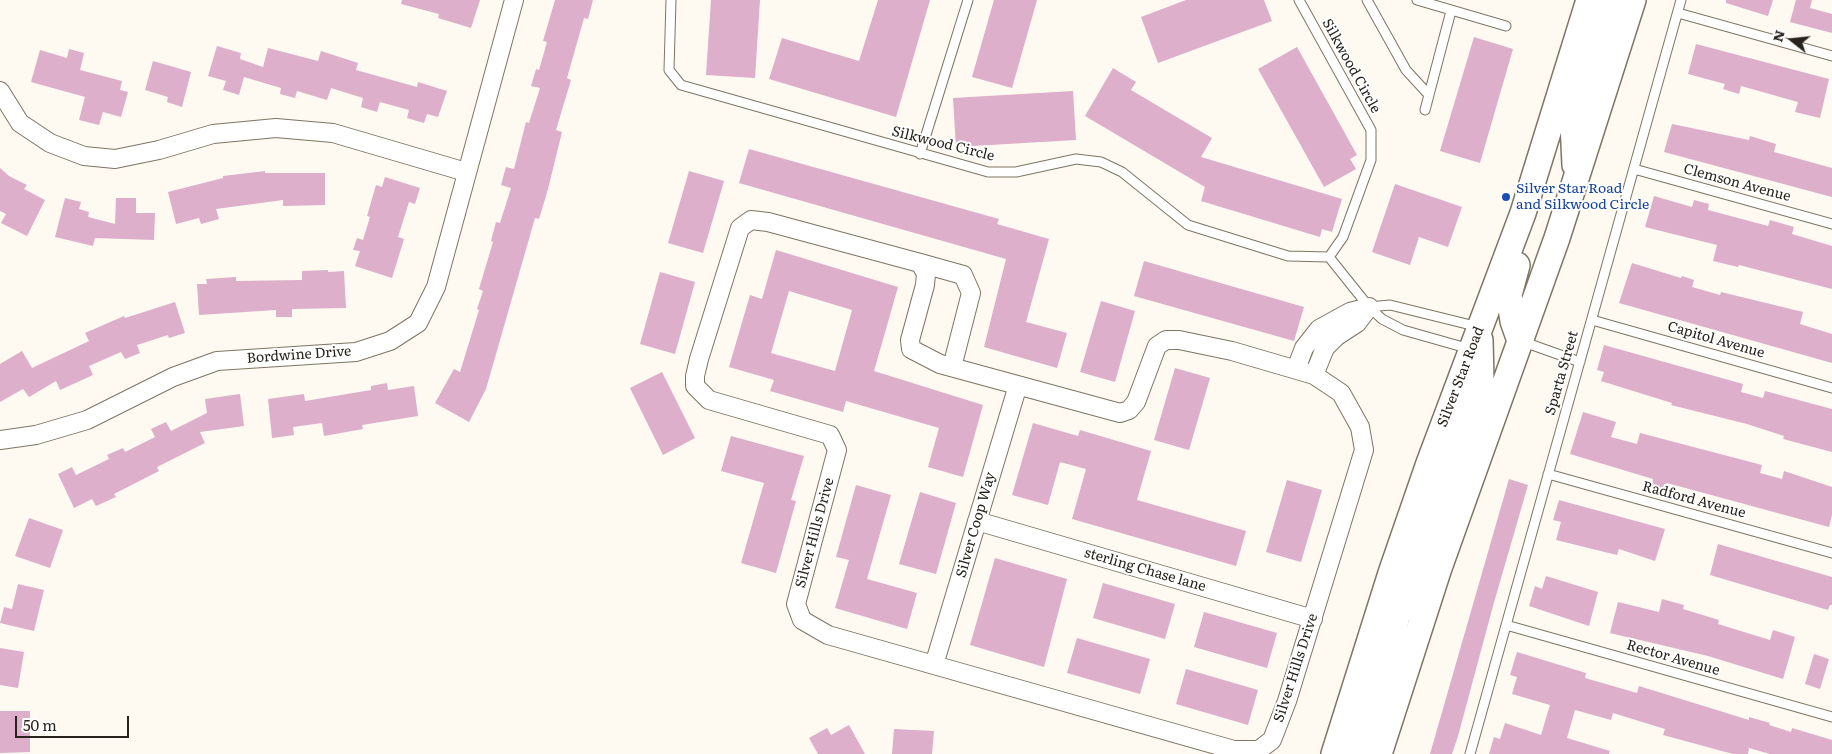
<!DOCTYPE html>
<html>
<head>
<meta charset="utf-8">
<style>
  body { margin:0 }
  #map { position:relative; width:1832px; height:754px; overflow:hidden; background:#fef9f1; font-family:Literata,serif }
  canvas { display:block }
  .north { position:absolute; left:1767px; top:15px; width:50px; height:50px; -webkit-text-stroke:4px #fff; paint-order:stroke; rotate:286deg; font-size:14px; font-weight:700; line-height:20px; text-align:center; color:#28241d }
  .north::after { content:''; display:block; margin:auto; width:18px; height:22px; background:#28241d; clip-path:polygon(50% 0,100% 100%,50% 72%,0 100%) }
  .scale { position:absolute; left:15px; top:716px; width:114px; height:22px; box-sizing:border-box; border:2px solid #28241d; border-top:0; padding-left:6px; font-size:15px; line-height:18px; white-space:nowrap; color:#28241d; -webkit-text-stroke:4px #fff; paint-order:stroke }
</style>
</head>
<body>
<div id="map">
<canvas width="1832" height="754"></canvas>
<div class="north">N</div>
<div class="scale">50 m</div>
</div>
<script>
const ctx = document.querySelector('canvas').getContext('2d');
ctx.lineJoin = 'round';
function fillPath(path, color) { ctx.fillStyle = color; ctx.fill(path, 'evenodd'); }
const toPath = rows => new Path2D(rows.map(r => 'M' + r).join(''));
function trace(path, color, width, dash) { ctx.strokeStyle = color; ctx.lineWidth = width; ctx.lineCap = dash ? 'butt' : 'round'; ctx.setLineDash(dash || []); ctx.stroke(path); }
function label(font, color, halo, rows, align = 'center') {
  ctx.font = font + ' Literata,serif'; ctx.lineWidth = 4; ctx.setLineDash([]); ctx.textBaseline = 'middle'; ctx.strokeStyle = halo; ctx.fillStyle = color; for (const [text, x, y, turn = 0] of rows) {
    ctx.save(); ctx.translate(x, y); ctx.rotate((+turn || 0) * Math.PI / 180); ctx.textAlign = isNaN(turn) ? turn : align; if (halo) ctx.strokeText(text, 0, 0); ctx.fillText(text, 0, 0); ctx.restore();
  }
}
const building = toPath([
  [402,0,480,0,471,28,438,18,439,14,401,4],
  [555,0,593,0,588,19,584,18,567,78,571,80,556,130,562,132,548,189,539,219,535,218,486,389,469,422,435,403,454,369,460,372,479,310,477,309,483,291,479,289,493,242,491,241,496,222,500,223,511,188,501,185,506,167,514,169,526,122,529,123,540,88,531,86,536,69,539,70,547,42,543,41],
  [711,0,760,0,755,78,706,75],
  [878,0,930,0,896,117,769,79,782,38,859,61],
  [994,0,1037,0,1012,88,972,77],
  [1186,0,1264,0,1272,21,1158,63,1141,17],
  [1726,0,1773,0,1768,16,1726,3],
  [1796,0,1812,0,1810,8,1832,14,1832,33,1790,22],
  [1474,37,1513,49,1480,163,1440,151],
  [1696,44,1829,79,1820,118,1795,112,1798,102,1741,86,1739,94,1723,89,1725,84,1688,74],
  [217,46,241,53,240,59,263,67,268,48,318,61,321,51,358,63,356,70,417,87,418,82,447,91,438,117,427,114,424,123,407,118,409,110,380,102,377,112,361,107,363,98,331,88,327,100,297,91,295,98,280,94,281,88,244,77,239,95,223,90,226,81,208,76],
  [1297,47,1357,155,1350,159,1356,169,1324,187,1258,69],
  [69,49,84,53,80,70,122,81,120,90,128,92,121,117,103,112,99,125,79,120,85,97,31,82,40,50,67,58],
  [153,61,191,72,182,107,167,102,168,97,145,90],
  [1113,68,1136,82,1131,90,1212,138,1201,157,1342,199,1332,232,1322,229,1320,237,1201,201,1205,187,1085,116],
  [1073,91,1076,140,956,147,953,98],
  [1672,124,1749,140,1750,136,1776,144,1774,152,1832,168,1832,197,1664,152],
  [749,149,999,219,997,224,1049,239,1026,322,1067,333,1057,368,984,347,1006,259,739,183],
  [0,168,9,176,27,185,24,189,45,200,27,236,1,223,6,214,0,211],
  [265,171,265,173,325,173,325,205,283,206,283,200,216,209,219,219,201,224,199,218,176,224,168,192,223,178,223,176],
  [689,171,724,181,703,253,668,243],
  [385,177,420,188,415,204,409,202,398,237,404,239,392,278,355,266,360,251,353,250,357,238,363,240,370,217,367,216,376,185,382,187],
  [1395,184,1462,207,1448,247,1419,237,1410,265,1372,252],
  [1654,196,1692,207,1694,200,1709,204,1708,210,1768,226,1770,220,1794,227,1792,234,1832,246,1832,289,1739,265,1738,267,1713,261,1717,245,1645,227],
  [65,198,81,202,79,209,89,212,88,217,115,224,116,198,136,198,136,213,155,213,154,240,95,238,93,246,55,237],
  [776,250,898,287,874,371,983,405,963,477,928,467,939,428,846,401,843,412,770,391,774,380,729,367,750,295,762,299],
  [789,291,852,310,835,371,771,353],
  [1144,261,1304,307,1294,341,1134,296],
  [1632,263,1681,278,1682,276,1694,280,1692,287,1720,295,1721,292,1803,312,1800,324,1832,334,1832,363,1619,303],
  [328,270,328,272,344,271,346,308,292,309,292,317,276,317,276,310,199,315,197,284,207,284,206,279,236,277,236,281,302,280,302,271],
  [660,272,695,282,675,354,640,344],
  [1101,301,1135,311,1115,382,1080,372],
  [175,302,185,333,169,338,168,335,137,345,140,353,125,359,121,352,89,366,93,375,60,390,56,381,29,397,23,389,0,402,0,364,22,351,32,368,89,341,85,333,124,316,125,318],
  [1604,345,1743,384,1741,392,1763,398,1765,391,1832,409,1832,452,1783,439,1784,436,1747,424,1671,405,1672,403,1601,381,1604,372,1597,370],
  [1175,368,1210,378,1189,450,1154,440],
  [662,372,695,438,663,455,630,388],
  [387,383,388,390,414,386,418,416,362,425,363,429,324,436,322,423,293,427,294,435,272,438,268,399,304,394,305,401,371,390,371,386],
  [240,394,244,426,200,432,205,443,157,467,159,471,114,494,116,497,96,506,92,499,74,508,58,474,72,467,76,475,109,459,107,455,123,448,125,452,155,437,151,429,166,422,171,431,207,413,205,399],
  [1583,412,1616,422,1611,437,1637,444,1640,433,1762,465,1760,473,1782,479,1784,471,1832,487,1832,515,1829,527,1667,483,1665,489,1652,486,1653,479,1570,454],
  [1033,423,1078,436,1080,430,1151,451,1137,500,1246,531,1236,566,1072,519,1086,469,1060,462,1048,505,1012,495],
  [731,436,804,456,791,500,796,501,776,573,741,563,764,483,721,471],
  [1509,479,1528,485,1493,606,1458,736,1452,754,1430,754],
  [1287,480,1322,490,1301,562,1266,552],
  [856,485,891,495,867,579,917,593,907,629,835,608,849,560,836,557],
  [920,492,956,503,936,574,899,564],
  [1559,500,1665,529,1655,561,1619,549,1617,555,1556,540,1561,522,1553,520],
  [29,518,63,530,50,568,15,556],
  [1718,544,1832,577,1832,605,1830,605,1828,610,1710,575],
  [995,558,1067,579,1044,667,970,645],
  [1546,576,1598,592,1589,626,1529,606,1535,586,1542,589],
  [1103,583,1175,604,1165,639,1093,618],
  [18,584,44,590,34,631,0,623,4,607,12,609],
  [1662,599,1684,605,1683,609,1719,620,1718,624,1770,640,1773,630,1795,637,1783,679,1708,656,1610,633,1618,602,1659,612],
  [1204,612,1277,633,1267,668,1194,647],
  [1077,638,1150,659,1140,694,1067,673],
  [0,648,24,652,18,688,0,685],
  [1517,652,1586,673,1585,678,1637,693,1639,686,1749,720,1749,717,1770,723,1769,725,1791,732,1792,728,1832,740,1832,754,1770,754,1749,748,1748,754,1733,754,1663,735,1665,729,1613,713,1611,720,1575,710,1567,738,1610,751,1609,754,1489,754,1494,737,1500,739,1505,723,1541,735,1549,708,1550,705,1512,694,1517,677,1510,675],
  [1814,654,1829,659,1820,689,1805,684],
  [1186,669,1258,690,1248,725,1176,704],
  [0,711,30,711,30,752,0,753],
  [849,725,865,754,818,754,809,738,827,728,831,735],
  [894,729,934,731,932,754,892,754]
]);
const lane = toPath([
  [671,0,669,70,681,85,988,172,1016,172,1076,159,1101,162,1122,172,1188,225,1288,256,1329,257],
  [1299,0,1371,130,1371,160,1343,237,1329,257],
  [1367,0,1406,70,1429,95],
  [1417,0,1506,26],
  [1678,13,1832,56],
  [1425,110,1451,11],
  [920,154,968,0],
  [1634,169,1832,224],
  [1329,257,1369,307,1382,319,1403,330,1470,349],
  [1369,307,1390,305,1479,327],
  [1592,320,1832,388],
  [1521,341,1580,362],
  [1548,474,1832,553],
  [1506,625,1832,717],
  [1470,754,1681,0]
]);
const street = toPath([
  [0,91,20,123,50,143,84,156,115,159,159,150,213,134,276,128,333,133,466,172],
  [751,220,768,222,920,263,926,274,925,285,910,340,911,349,940,364,1120,413,1129,410,1136,402,1157,346,1166,340,1179,340,1232,351,1314,375,1341,393,1360,427,1364,450,1287,701,1272,740,1259,750,1234,750,828,635,802,620,796,604,837,450,830,435,709,400,695,386,695,376,699,359,740,228,751,220],
  [920,263,963,275,971,293,952,367],
  [1296,369,1304,348,1319,329,1350,312,1369,307],
  [1314,375,1325,348,1337,336,1357,323,1369,307],
  [0,440,36,435,87,420,173,377,217,361,356,352,390,341,418,323,436,287,514,0],
  [977,521,1313,619],
  [934,665,1018,385]
]);
const secondary = toPath([
  [1575,165,1573,123,1611,0],
  [1517,265,1509,295,1513,321,1520,341],
  [1419,612,1416,572,1481,380,1480,340],
  [1334,754,1392,570,1428,466,1523,213,1589,0],
  [1355,754,1398,613,1393,575],
  [1379,754,1439,568,1557,238,1633,0]
]);
const markers = [
  [1506,197,5,"#1a4fb4"]
];
const streetNames = [
  ["Silkwood Circle",1351,66,61],
  ["Silkwood Circle",943,144,14],
  ["Clemson Avenue",1737,183,15],
  ["Capitol Avenue",1716,340,16],
  ["Bordwine Drive",299,355,-4],
  ["Sparta Street",1562,373,-74],
  ["Silver Star Road",1461,377,-69],
  ["Radford Avenue",1694,500,15],
  ["Silver Coop Way",976,525,-74],
  ["Silver Hills Drive",815,533,-75],
  ["sterling Chase lane",1145,570,16],
  ["Rector Avenue",1673,658,16],
  ["Silver Hills Drive",1296,668,-72]
];
const transitNames = [
  ["Silver Star Road",1516,189],
  ["and Silkwood Circle",1516,205]
];
fillPath(building, '#ddafcb');
trace(lane, '#7e7563', 11);
trace(street, '#7e7563', 20);
trace(secondary, '#7e7563', 28);
trace(lane, '#fff', 9);
trace(street, '#fff', 18);
trace(secondary, '#fff', 25);
for (const [x, y, r, color] of markers) { const dot = new Path2D(); dot.arc(x, y, r, 0, 2 * Math.PI); ctx.fillStyle = color; ctx.fill(dot); trace(dot, '#fff', 2); }
label('14px', '#28241d', '#fff', streetNames);
label('14px', '#164399', '#fff', transitNames, 'left');
</script>
</body>
</html>
